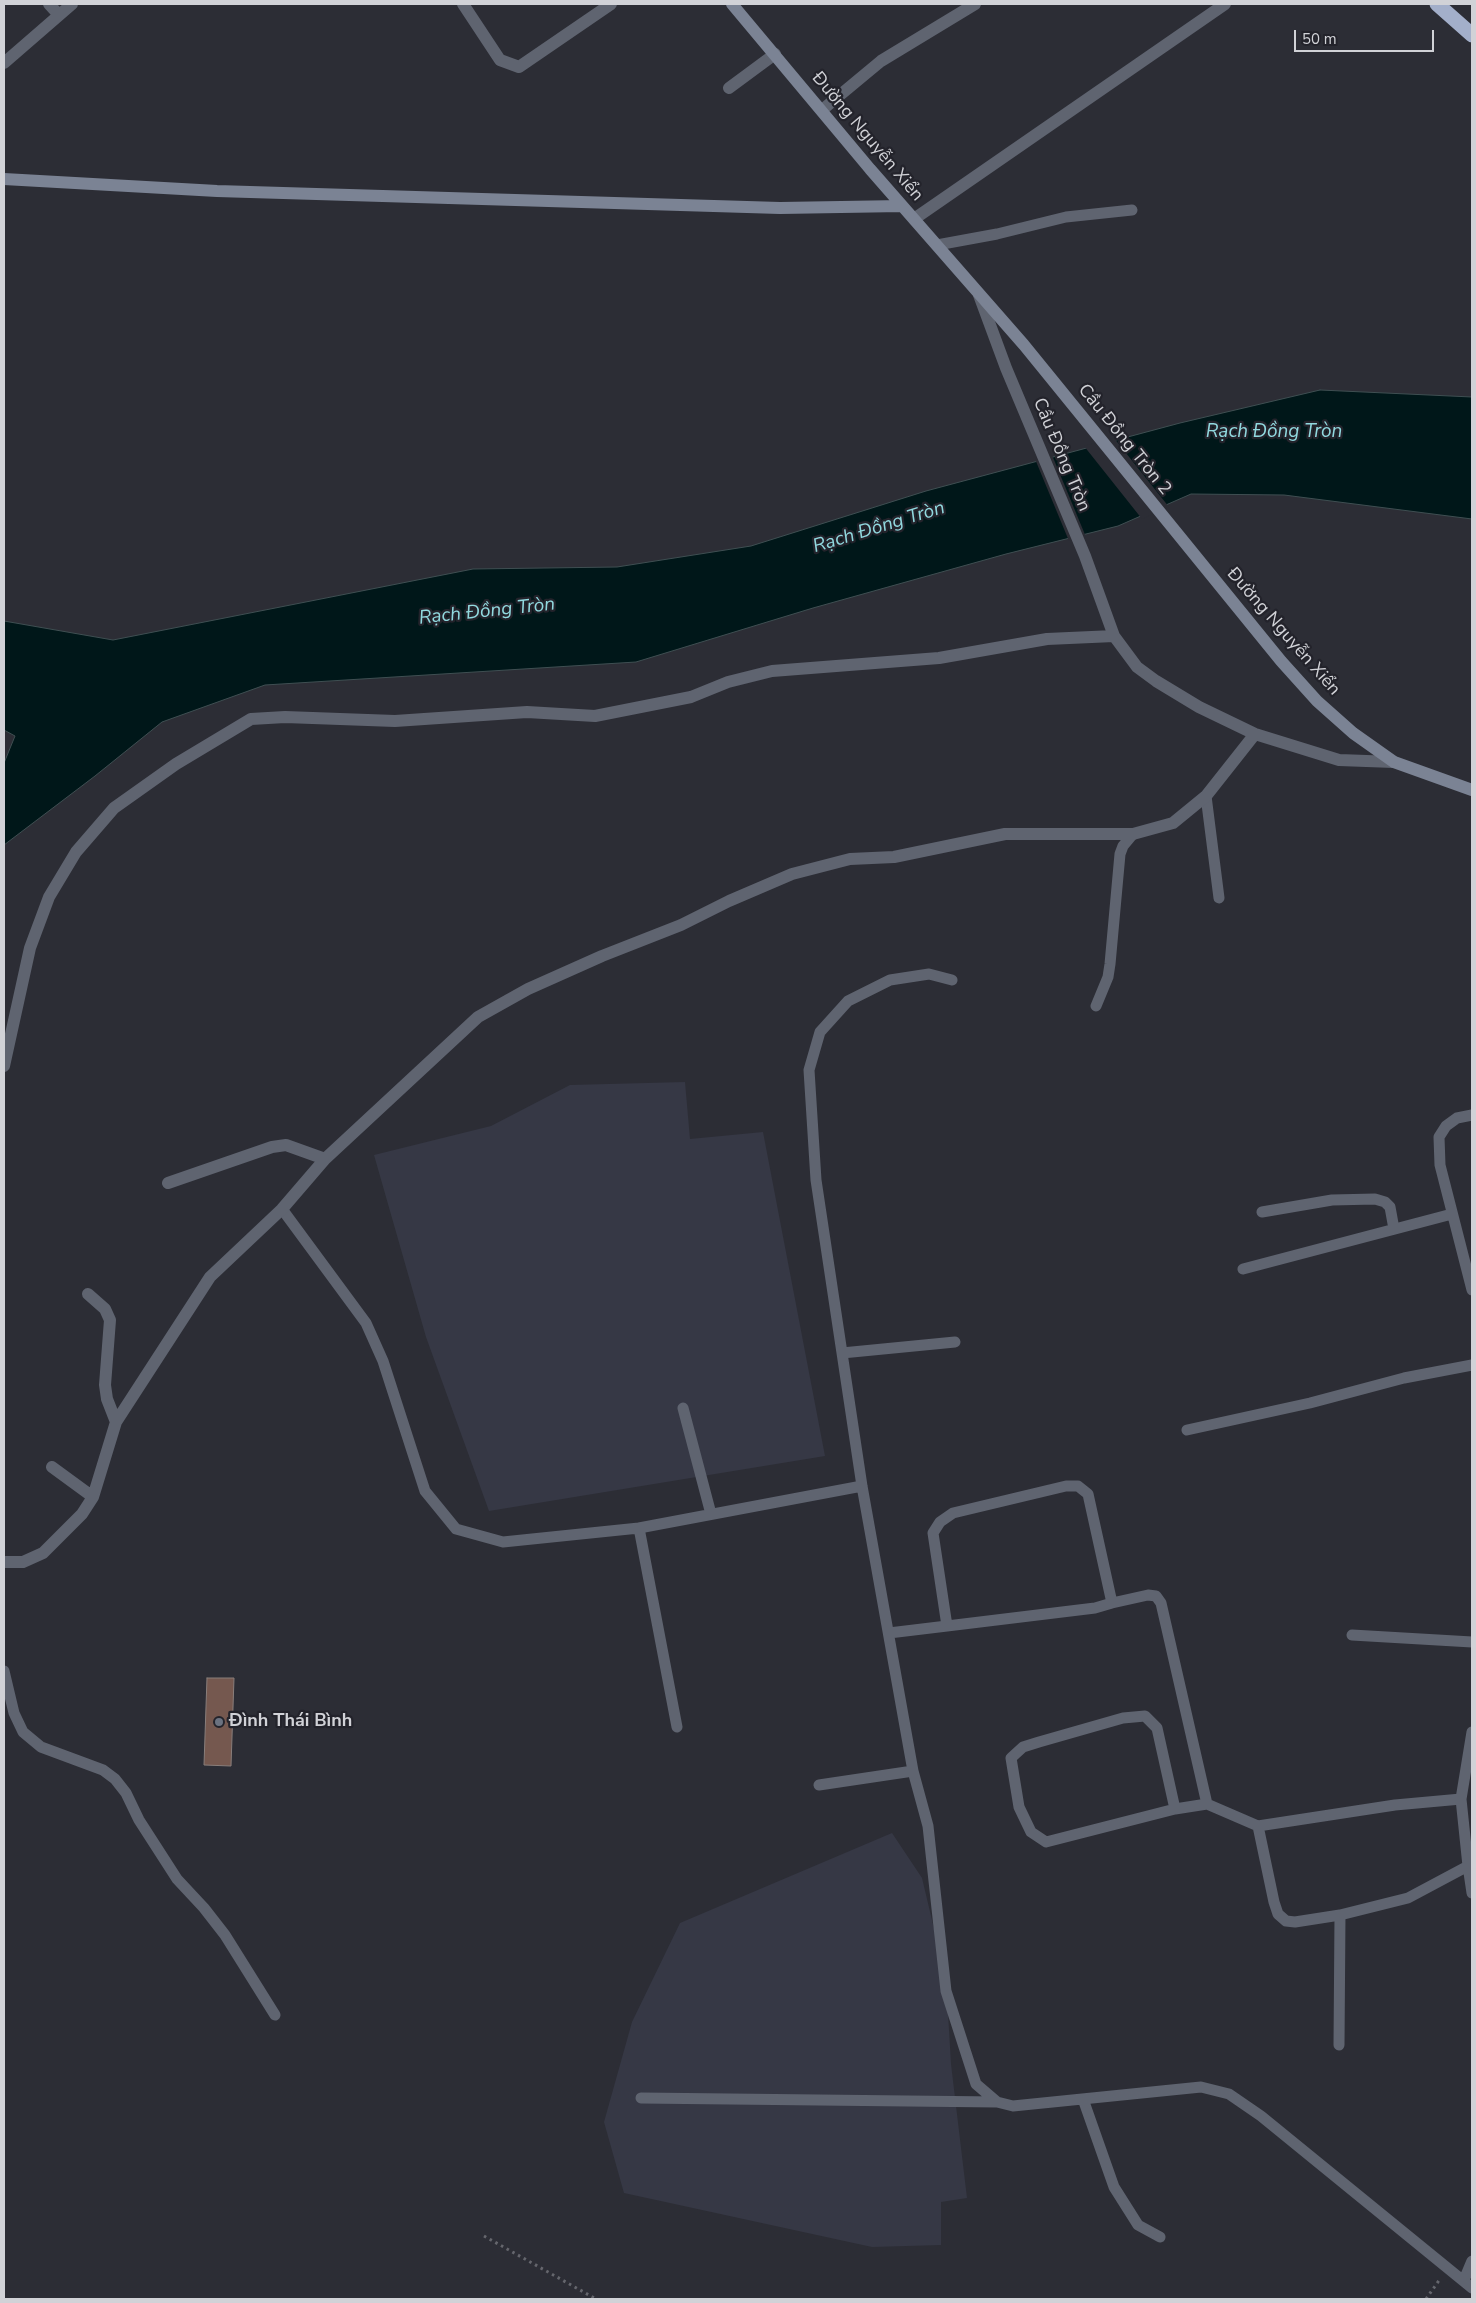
<!DOCTYPE html>
<html>
<head>
<meta charset="utf-8">
<style>
  body { margin:0 }
  #map { position:relative; width:1476px; height:2303px; overflow:hidden; background:#2c2d35; font-family:"Nunito Sans",sans-serif }
  canvas { display:block }
  .frame { position:absolute; inset:0; border:5px solid #d1d2d7; pointer-events:none }
  .scale { position:absolute; left:1294px; top:30px; width:140px; height:22px; box-sizing:border-box; border:2px solid #d1d2d7; border-top:0; padding-left:6px; font-size:15px; line-height:18px; white-space:nowrap; color:#d1d2d7; -webkit-text-stroke:4px #23232b; paint-order:stroke }
</style>
</head>
<body>
<div id="map">
<canvas width="1476" height="2303"></canvas>
<div class="frame"></div>
<div class="scale">50 m</div>
</div>
<script>
const ctx = document.querySelector('canvas').getContext('2d');
ctx.lineJoin = 'round';
function fillPath(path, color) { ctx.fillStyle = color; ctx.fill(path, 'evenodd'); }
const toPath = rows => new Path2D(rows.map(r => 'M' + r).join(''));
function trace(path, color, width, dash) { ctx.strokeStyle = color; ctx.lineWidth = width; ctx.lineCap = dash ? 'butt' : 'round'; ctx.setLineDash(dash || []); ctx.stroke(path); }
function label(font, color, halo, rows, align = 'center') {
  ctx.font = font + ' "Nunito Sans",sans-serif'; ctx.lineWidth = 4.5; ctx.setLineDash([]); ctx.textBaseline = 'middle'; ctx.strokeStyle = halo; ctx.fillStyle = color; for (const [text, x, y, turn = 0] of rows) {
    ctx.save(); ctx.translate(x, y); ctx.rotate((+turn || 0) * Math.PI / 180); ctx.textAlign = isNaN(turn) ? turn : align; if (halo) ctx.strokeText(text, 0, 0); ctx.fillText(text, 0, 0); ctx.restore();
  }
}
const built = toPath([
  [685,1082,690,1139,763,1132,825,1456,489,1511,426,1337,374,1155,491,1126,570,1085],
  [892,1833,922,1878,946,1979,951,2064,967,2198,941,2202,941,2245,872,2247,624,2193,604,2122,632,2022,680,1923]
]);
const water = toPath([
  [1320,390,1472,397,1472,519,1284,495,1191,494,1118,526,1006,554,813,608,636,662,265,685,162,722,95,776,4,845,4,763,15,736,4,730,4,621,113,640,473,569,617,567,751,546,926,491,1180,423,1320,390]
]);
const pier = toPath([
  [1114,438,1169,507,1142,519,1084,446],
  [1052,455,1086,537,1069,541,1035,459]
]);
const building = toPath([
  [207,1678,234,1678,231,1766,204,1765,207,1678]
]);
const path = toPath([
  [484,2236,596,2299],
  [1426,2299,1440,2279]
]);
const lane = toPath([
  [937,245,997,234,1066,217,1132,210],
  [1206,796,1219,898],
  [952,980,929,974,890,980,848,1001,820,1032,809,1070,816,1180,862,1486,913,1771,928,1826,946,1991,976,2084,997,2102,1013,2106,1201,2087,1229,2094,1261,2116,1472,2288],
  [1096,1006,1108,977,1110,964,1120,854,1123,846,1133,834],
  [1472,1115,1457,1118,1446,1126,1439,1137,1440,1165,1472,1290],
  [282,1209,366,1323,383,1361,425,1491,456,1529,503,1542,639,1528,862,1486],
  [1262,1212,1332,1200,1375,1199,1385,1202,1390,1207,1394,1229],
  [1243,1269,1452,1214],
  [842,1353,955,1342],
  [683,1408,711,1514],
  [1187,1430,1310,1403,1404,1378,1472,1365],
  [639,1528,677,1727],
  [1112,1603,1148,1595,1156,1596,1161,1603,1207,1804],
  [889,1633,947,1626,1095,1608,1112,1603,1088,1494,1078,1486,1066,1486,953,1513,940,1522,933,1533,947,1626],
  [1352,1635,1472,1642],
  [4,1671,14,1713,23,1732,41,1747,103,1770,115,1779,126,1793,139,1820,177,1879,204,1908,225,1935,275,2015],
  [819,1785,913,1771],
  [1461,1799,1472,1732],
  [1175,1809,1157,1728,1145,1716,1123,1718,1039,1742,1023,1747,1011,1758,1019,1807,1031,1832,1046,1842,1175,1809,1207,1804,1258,1826,1395,1805,1461,1799,1468,1866,1408,1898,1340,1915,1295,1922,1286,1921,1278,1914,1274,1902,1258,1826],
  [1468,1866,1472,1893],
  [1339,2045,1340,1915],
  [641,2098,997,2102],
  [1083,2099,1114,2187,1138,2225,1160,2237],
  [1464,2280,1472,2261]
]);
const street = toPath([
  [49,4,59,15],
  [463,4,500,60,519,67,611,4],
  [4,63,72,4],
  [729,88,775,54],
  [822,110,881,61,975,4],
  [914,219,1225,4],
  [979,295,1006,368,1085,556,1114,636,1137,667,1156,681,1199,707,1255,734,1339,760,1394,762],
  [4,1066,30,948,49,897,76,852,114,808,176,764,251,719,285,717,395,721,527,712,595,716,691,697,728,682,772,671,939,658,1047,639,1114,636],
  [168,1183,272,1147,286,1145,325,1159],
  [88,1294,105,1309,110,1320,105,1385,107,1399,116,1422],
  [52,1467,93,1497],
  [4,1562,23,1562,43,1553,82,1514,93,1497,116,1422,210,1277,282,1209,325,1159,478,1017,528,989,602,956,681,925,729,901,792,874,850,859,894,857,1005,834,1133,834,1173,823,1206,796,1255,734]
]);
const secondary = toPath([
  [732,4,870,169,1024,345,1281,661,1317,701,1353,733,1394,762,1472,790],
  [4,179,217,191,780,208,902,206]
]);
const highway = toPath([
  [1437,4,1472,35]
]);
const markers = [
  [219,1722,5,"#6b7280"]
];
const streetNames = [
  ["Đường Nguyễn Xiển",867,137,50],
  ["Cầu Đồng Tròn 2",1124,440,51],
  ["Cầu Đồng Tròn",1061,455,67],
  ["Đường Nguyễn Xiển",1283,632,49]
];
const poiNames = [
  ["Đình Thái Bình",229,1722]
];
const waterNames = [
  ["Rạch Đồng Tròn",1274,432],
  ["Rạch Đồng Tròn",879,528,-17],
  ["Rạch Đồng Tròn",487,612,-6]
];
fillPath(built, '#363845');
fillPath(water, '#001719');
trace(water, '#3f4f52', 1);
fillPath(pier, '#2c2d35');
fillPath(building, '#75584f');
trace(building, '#897e7b', 1);
trace(path, '#65666d', 3, [2.5, 4]);
trace(lane, '#5f6470', 11);
trace(street, '#5f6470', 12);
trace(secondary, '#7b8394', 12);
trace(highway, '#a3afca', 15);
for (const [x, y, r, color] of markers) { const dot = new Path2D(); dot.arc(x, y, r, 0, 2 * Math.PI); ctx.fillStyle = color; ctx.fill(dot); trace(dot, '#23232b', 2); }
label('18px', '#d1d2d7', '#23232b', streetNames);
label('bold 18px', '#d1d2d7', '#23232b', poiNames, 'left');
label('italic 19px', '#91d9df', '#23232b', waterNames);
</script>
</body>
</html>
